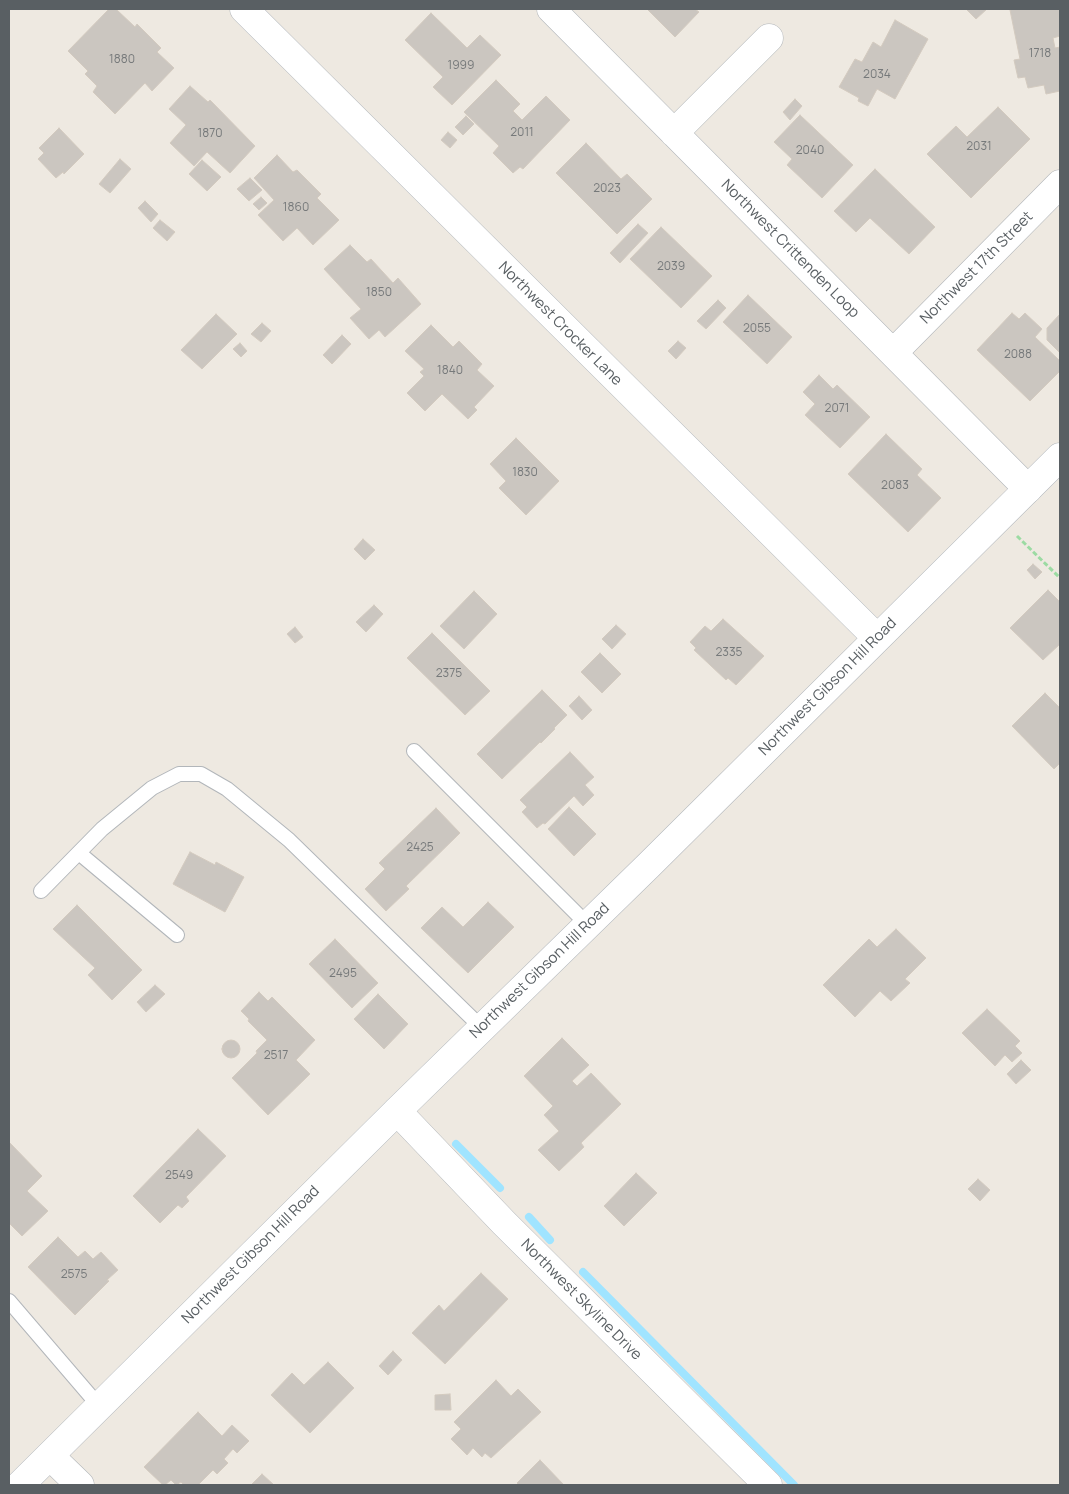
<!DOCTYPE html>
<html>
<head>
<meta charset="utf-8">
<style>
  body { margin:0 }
  #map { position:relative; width:1069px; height:1494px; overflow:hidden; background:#eee9e1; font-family:Manrope,sans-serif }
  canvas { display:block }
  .frame { position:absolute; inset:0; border:10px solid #595f63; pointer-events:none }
</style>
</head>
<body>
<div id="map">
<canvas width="1069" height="1494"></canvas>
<div class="frame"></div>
</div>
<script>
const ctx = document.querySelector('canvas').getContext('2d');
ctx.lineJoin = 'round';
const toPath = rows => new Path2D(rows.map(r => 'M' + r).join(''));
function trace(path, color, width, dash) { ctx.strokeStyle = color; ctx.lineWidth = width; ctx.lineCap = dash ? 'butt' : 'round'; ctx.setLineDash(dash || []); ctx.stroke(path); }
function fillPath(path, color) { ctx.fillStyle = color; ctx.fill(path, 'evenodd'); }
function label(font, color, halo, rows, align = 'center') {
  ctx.font = font + ' Manrope,sans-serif'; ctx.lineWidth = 4; ctx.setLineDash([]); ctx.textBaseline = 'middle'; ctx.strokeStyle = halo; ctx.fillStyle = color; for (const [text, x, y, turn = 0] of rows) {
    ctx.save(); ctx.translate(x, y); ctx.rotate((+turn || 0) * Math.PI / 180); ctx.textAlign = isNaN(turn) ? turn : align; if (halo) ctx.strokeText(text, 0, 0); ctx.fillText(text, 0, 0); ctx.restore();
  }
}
const stream = toPath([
  [456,1144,500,1188],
  [529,1217,550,1240],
  [583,1272,794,1485]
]);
const building = toPath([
  [109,9,116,9,135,27,137,24,161,48,157,52,174,68,152,91,145,83,115,114,93,92,97,86,85,74,88,71,68,51,109,9],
  [647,9,695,9,699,12,675,37,647,9],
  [966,9,987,9,976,19,966,9],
  [1014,9,1060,9,1060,36,1053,38,1055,48,1060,47,1060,91,1046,94,1044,85,1028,88,1025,77,1018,78,1014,60,1020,59,1010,10,1014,9],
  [431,13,467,48,480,35,501,55,452,105,433,87,443,77,405,40,431,13],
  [895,20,928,39,895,99,877,89,868,106,858,101,859,98,839,87,855,59,862,62,873,42,881,47,895,20],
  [496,80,520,104,513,111,522,120,546,96,570,120,523,169,520,167,513,173,493,153,499,146,464,112,496,80],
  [190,86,208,102,210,100,255,146,230,173,207,152,194,166,170,143,186,125,169,109,190,86],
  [795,99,802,106,790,120,783,112,795,99],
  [998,107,1030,139,971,198,927,154,956,126,967,137,998,107],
  [800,115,853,165,822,198,787,165,792,159,774,142,800,115],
  [466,116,474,124,463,135,455,127,466,116],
  [59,128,84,154,64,174,63,172,56,178,38,159,44,153,39,148,59,128],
  [448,132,457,140,450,148,441,140,448,132],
  [586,143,621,179,627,174,652,199,617,234,556,173,586,143],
  [277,155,293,172,297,170,321,194,317,198,339,220,313,245,297,228,283,241,258,215,274,200,254,178,277,155],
  [120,159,131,169,110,193,99,184,120,159],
  [202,160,221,177,207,191,189,174,202,160],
  [875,169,935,227,909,254,870,218,856,232,834,211,875,169],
  [250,178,262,190,249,201,237,189,250,178],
  [261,197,267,203,259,210,253,204,261,197],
  [145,201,158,214,151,222,138,208,145,201],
  [160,220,175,232,167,241,153,228,160,220],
  [638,224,648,233,620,263,610,253,638,224],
  [661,227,712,276,681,308,630,259,661,227],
  [350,245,367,262,371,259,393,283,398,278,421,304,385,337,379,330,369,339,350,318,361,309,324,269,350,245],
  [748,295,792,337,767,364,723,322,748,295],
  [718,300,726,308,706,329,697,321,718,300],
  [1012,313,1019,319,1025,313,1042,329,1035,337,1060,361,1060,371,1030,401,977,350,1012,313],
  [216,314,237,334,202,369,181,350,216,314],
  [1060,314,1060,353,1047,340,1047,328,1060,314],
  [262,323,271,331,261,342,251,334,262,323],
  [431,325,453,347,459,341,482,364,477,370,494,386,474,407,477,410,468,419,442,394,425,411,407,393,424,376,420,372,424,369,405,351,431,325],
  [342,335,351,344,332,364,323,355,342,335],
  [678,341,686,348,676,359,668,351,678,341],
  [240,343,247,351,241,357,233,349,240,343],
  [819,375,833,389,837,385,870,417,840,448,805,415,815,404,803,392,819,375],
  [886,434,922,469,917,475,941,498,908,532,848,474,886,434],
  [516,438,559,481,526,515,499,488,506,481,490,464,516,438],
  [363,539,375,550,365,560,354,549,363,539],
  [1033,564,1042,572,1035,579,1027,570,1033,564],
  [1048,590,1060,602,1060,644,1043,660,1010,628,1048,590],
  [474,591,497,614,464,649,440,626,474,591],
  [374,605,383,614,366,632,356,622,374,605],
  [723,619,764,656,736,685,728,678,726,680,694,650,696,648,690,642,705,626,711,631,723,619],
  [616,625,626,634,612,649,602,639,616,625],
  [295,627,303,637,295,643,287,634,295,627],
  [432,633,490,691,465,715,407,658,432,633],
  [600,653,621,674,602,693,581,672,600,653],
  [542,690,567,715,554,728,555,729,541,743,540,742,502,779,477,754,542,690],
  [1045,693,1060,708,1060,763,1054,769,1012,726,1045,693],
  [579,696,592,710,582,720,569,706,579,696],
  [570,752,594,777,585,785,594,795,583,806,574,796,545,824,543,823,537,828,522,812,527,807,520,800,570,752],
  [569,807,596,834,574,856,548,829,569,807],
  [436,808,460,833,406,886,409,889,386,911,365,889,385,869,379,863,436,808],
  [190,852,215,865,216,862,244,877,225,912,173,884,190,852],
  [488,902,514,927,468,973,421,928,442,907,463,927,488,902],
  [77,905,142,970,112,1000,88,975,95,968,53,929,77,905],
  [896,929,926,958,905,979,910,983,891,1001,880,991,855,1017,823,985,869,939,877,947,896,929],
  [335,939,378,983,352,1008,309,964,335,939],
  [155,985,165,994,146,1012,137,1002,155,985],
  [259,992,268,1001,272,997,315,1040,296,1060,310,1074,268,1115,232,1078,257,1053,256,1051,267,1040,248,1021,249,1019,241,1011,259,992],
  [378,994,408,1024,384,1049,354,1019,378,994],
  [987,1009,1020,1041,1015,1046,1022,1053,1012,1062,1005,1055,995,1066,962,1033,987,1009],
  [562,1038,589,1065,572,1081,577,1086,591,1073,621,1104,581,1143,584,1147,559,1171,538,1150,559,1131,544,1115,553,1106,524,1076,562,1038],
  '222 1049a9 9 0 1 1 18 0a9 9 0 1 1-18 0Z',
  [1021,1060,1031,1070,1016,1084,1007,1074,1021,1060],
  [198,1129,226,1156,186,1197,189,1201,182,1208,178,1205,160,1223,133,1196,198,1129],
  [9,1142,42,1176,27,1191,48,1211,22,1236,9,1223,9,1142],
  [636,1173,657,1193,624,1226,604,1206,636,1173],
  [978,1179,990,1190,980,1201,968,1189,978,1179],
  [58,1237,78,1257,85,1251,93,1259,101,1252,118,1270,107,1280,109,1281,75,1315,28,1267,58,1237],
  [481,1273,508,1299,445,1364,412,1333,439,1305,444,1311,481,1273],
  [393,1351,402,1360,388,1375,379,1366,393,1351],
  [328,1362,354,1388,310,1433,271,1395,292,1373,304,1385,328,1362],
  [496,1380,511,1396,518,1389,541,1412,491,1458,485,1453,482,1457,473,1448,467,1455,451,1439,461,1429,454,1422,496,1380],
  [450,1394,451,1410,435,1410,435,1395,450,1394],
  [198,1412,222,1436,232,1425,249,1441,237,1453,233,1449,224,1459,228,1463,217,1474,213,1470,198,1485,184,1485,181,1482,176,1485,171,1480,165,1485,163,1485,144,1467,198,1412],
  [540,1460,564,1485,519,1485,517,1483,540,1460],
  [262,1474,274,1485,251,1485,262,1474]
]);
const path = toPath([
  [1017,536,1060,578]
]);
const lane = toPath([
  [414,751,588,925],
  [79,853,177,935],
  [41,891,102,829,152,788,179,774,201,774,227,789,289,840,482,1028],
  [9,1301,99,1406]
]);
const street = toPath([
  [551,9,1028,489],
  [674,133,769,38],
  [894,352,1060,184],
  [397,1111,504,1223,768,1485],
  [50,1456,80,1485]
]);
const secondary = toPath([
  [244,9,877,638],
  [20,1485,397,1111,649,865,1060,457]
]);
const numberNames = [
  ["1718",1040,54],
  ["1880",122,60],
  ["1999",461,66],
  ["2034",877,75],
  ["2011",522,133],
  ["1870",210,134],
  ["2031",979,147],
  ["2040",810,151],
  ["2023",607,189],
  ["1860",296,208],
  ["2039",671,267],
  ["1850",379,293],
  ["2055",757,329],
  ["2088",1018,355],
  ["1840",450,371],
  ["2071",837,409],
  ["1830",525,473],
  ["2083",895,486],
  ["2335",729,653],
  ["2375",449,674],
  ["2425",420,848],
  ["2495",343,974],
  ["2517",276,1056],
  ["2549",179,1176],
  ["2575",74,1275]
];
const streetNames = [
  ["Northwest Crittenden Loop",790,249,45],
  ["Northwest 17th Street",977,268,-45],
  ["Northwest Crocker Lane",560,324,45],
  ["Northwest Gibson Hill Road",828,687,-45],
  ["Northwest Gibson Hill Road",540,971,-44],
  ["Northwest Gibson Hill Road",251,1255,-45],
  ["Northwest Skyline Drive",581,1300,45]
];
trace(stream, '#a0e4ff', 8);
fillPath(building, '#cbc6c0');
trace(building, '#d3cabf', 1);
trace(lane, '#b2b6ba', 16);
trace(street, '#b2b6ba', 29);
trace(secondary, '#b3b8bd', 29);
trace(path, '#9cdba3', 3, [5, 2.5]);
trace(lane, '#fff', 14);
trace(street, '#fff', 28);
trace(secondary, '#fff', 28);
label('12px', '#76797a', null, numberNames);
label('15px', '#595f63', '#fff', streetNames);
</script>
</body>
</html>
